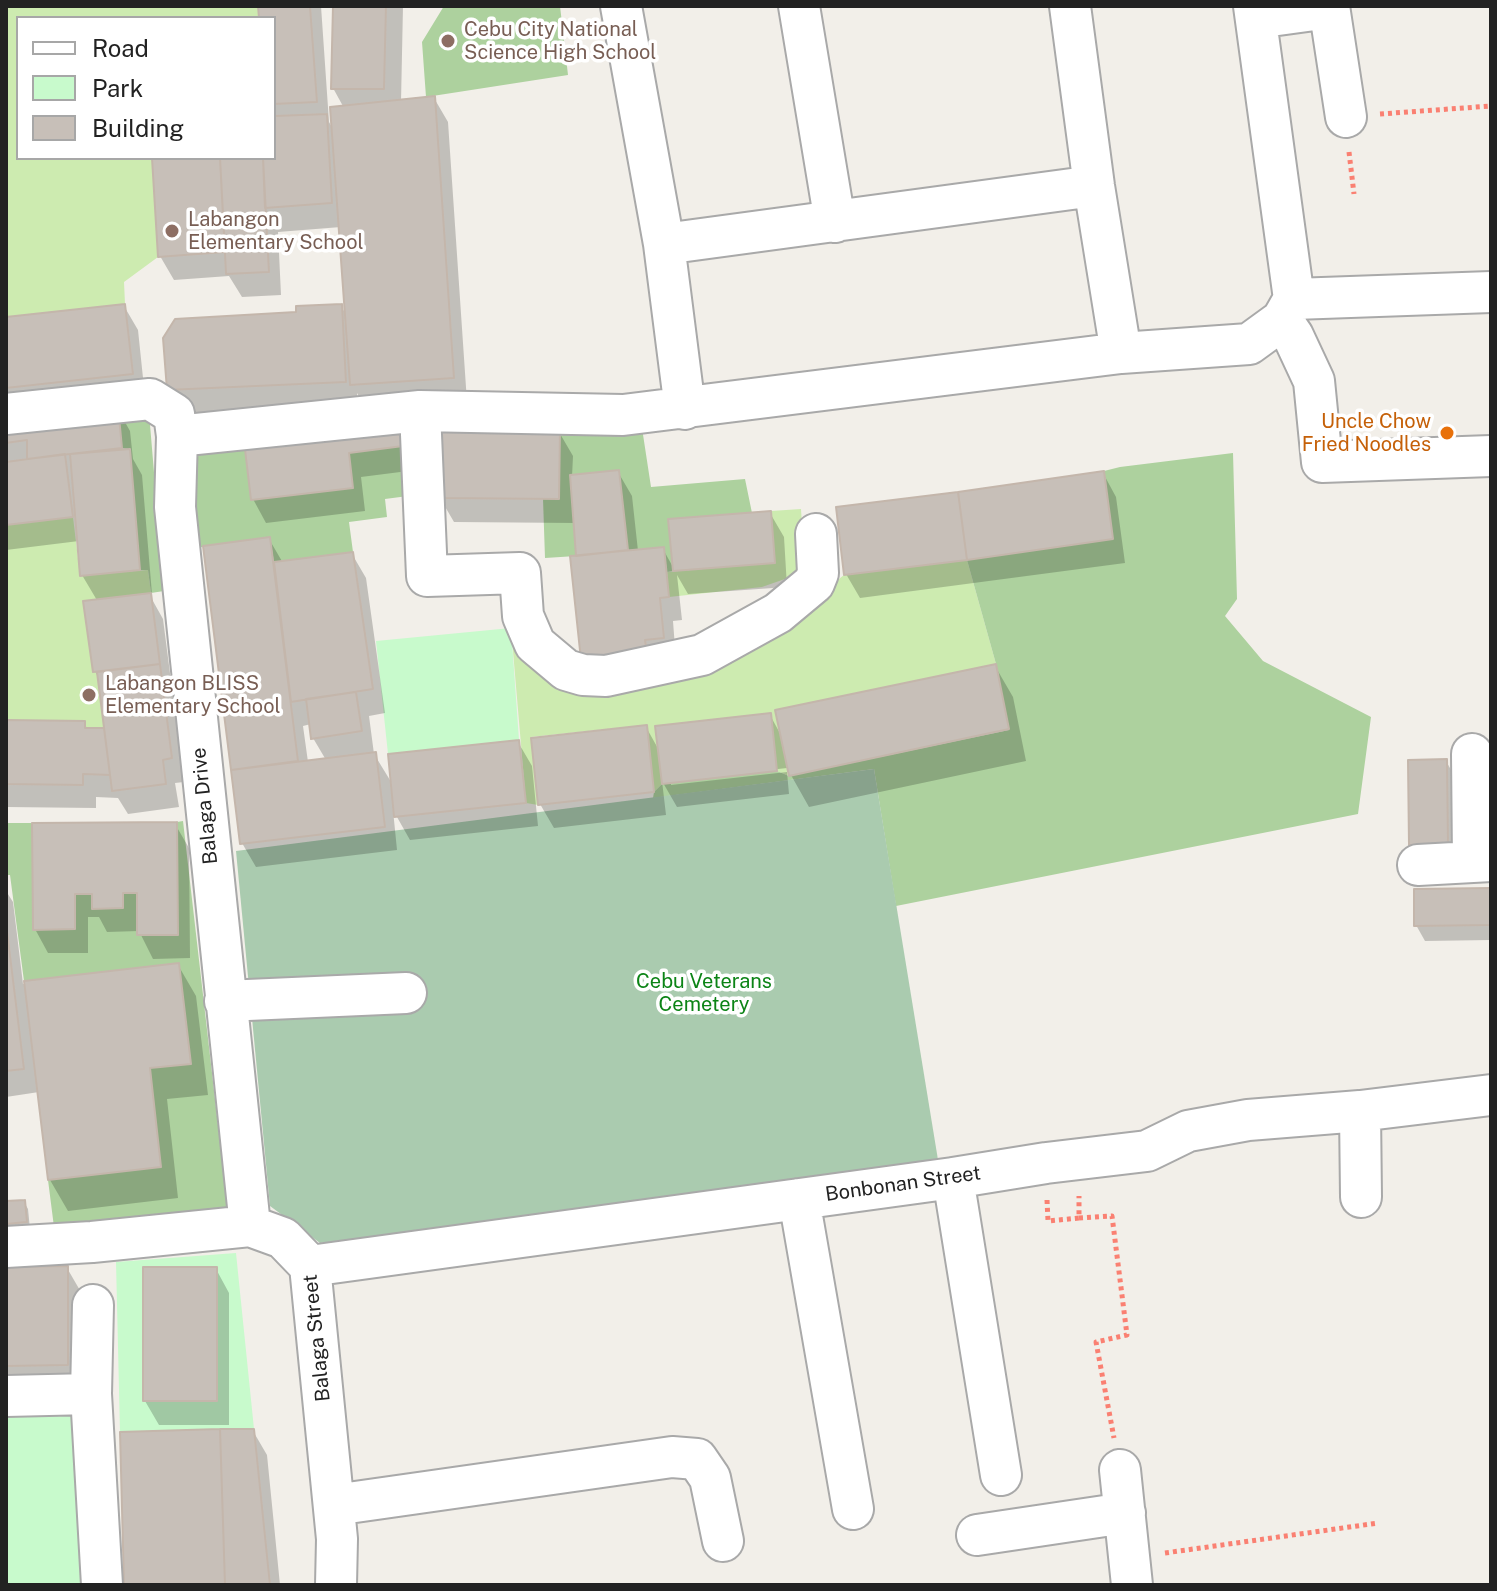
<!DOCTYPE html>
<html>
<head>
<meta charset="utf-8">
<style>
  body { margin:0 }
  #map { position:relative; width:1497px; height:1591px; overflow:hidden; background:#f2efe9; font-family:"Public Sans",sans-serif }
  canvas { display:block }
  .frame { position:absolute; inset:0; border:8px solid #222; pointer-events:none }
  .legend { position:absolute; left:16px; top:16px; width:260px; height:144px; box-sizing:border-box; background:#fff; border:2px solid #a7a7a7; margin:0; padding:10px 14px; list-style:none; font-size:24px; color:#222 }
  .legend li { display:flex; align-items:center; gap:16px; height:40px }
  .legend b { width:40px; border:2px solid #a7a7a7 }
</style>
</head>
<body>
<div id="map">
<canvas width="1497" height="1591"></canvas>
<div class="frame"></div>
<ul class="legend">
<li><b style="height:10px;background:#fff"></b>Road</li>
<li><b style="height:22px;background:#c8facc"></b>Park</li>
<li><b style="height:22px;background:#c7bfb8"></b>Building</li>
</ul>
</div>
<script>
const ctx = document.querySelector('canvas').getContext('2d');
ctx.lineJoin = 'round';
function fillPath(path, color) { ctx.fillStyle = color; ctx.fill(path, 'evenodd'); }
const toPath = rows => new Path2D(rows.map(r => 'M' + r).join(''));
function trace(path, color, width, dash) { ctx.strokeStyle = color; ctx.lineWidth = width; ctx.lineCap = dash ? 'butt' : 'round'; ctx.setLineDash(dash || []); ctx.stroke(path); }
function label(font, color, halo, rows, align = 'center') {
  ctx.font = font + ' "Public Sans",sans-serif'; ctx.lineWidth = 7; ctx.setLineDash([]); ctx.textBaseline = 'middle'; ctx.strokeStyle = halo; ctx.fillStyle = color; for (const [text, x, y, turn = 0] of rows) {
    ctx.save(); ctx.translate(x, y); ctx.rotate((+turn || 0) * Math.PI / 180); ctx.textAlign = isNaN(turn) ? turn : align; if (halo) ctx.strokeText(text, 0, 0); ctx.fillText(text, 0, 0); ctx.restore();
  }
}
const grass = toPath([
  [6,6,258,6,259,18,18,18,18,158,152,158,158,257,124,282,125,304,6,317],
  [801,509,805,572,762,587,669,597,667,572,775,563,771,511],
  [73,517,80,575,148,570,151,593,84,602,93,672,97,672,104,728,85,728,85,721,6,720,6,525],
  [967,560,996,664,776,710,789,776,777,771,770,713,656,726,662,784,654,792,646,725,531,737,538,805,526,803,511,628,546,665,750,649,844,575]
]);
const forest = toPath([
  [444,6,560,6,568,75,426,97,422,42],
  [148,401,164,591,151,593,148,570,140,570,130,449,122,448,118,406],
  [642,428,651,487,745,479,752,513,669,519,673,571,667,572,664,547,628,550,619,470,570,476,576,556,545,558,543,499,559,499,560,430],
  [244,441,251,500,353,488,349,453,403,446,408,496,385,499,387,517,349,522,353,552,274,562,270,537,196,548,188,488,200,447],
  [1233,453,1237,599,1225,616,1263,661,1371,717,1358,814,896,906,874,769,653,798,654,792,662,784,777,771,789,776,1009,730,996,664,967,560,1112,539,1104,471,1120,467],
  [183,821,228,1212,54,1227,48,1180,161,1167,150,1068,191,1063,179,963,24,981,10,875,6,875,6,823,32,823,33,930,75,929,75,894,92,894,92,909,123,908,123,893,137,893,137,935,177,935,177,822]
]);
const cemetery = toPath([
  [874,769,939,1166,320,1243,270,1206,236,851]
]);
const park = toPath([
  [511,628,519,740,388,754,376,641],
  [236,1253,254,1429,120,1432,116,1262],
  [75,1414,84,1585,6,1585,6,1415]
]);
const shadow = toPath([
  [260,6,321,6,329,122,334,131,344,108,333,88,335,6,403,6,401,102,434,98,448,122,467,402,366,408,357,393,358,405,183,413,169,389,298,314,341,306,348,318,341,227,278,232,281,295,242,297,229,276,174,280,160,256,154,158,274,158,274,18,261,18],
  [124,306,138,330,145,397,6,413,6,320],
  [117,408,130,431,133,459,142,475,152,594,149,594,163,619,184,782,175,783,179,807,128,814,118,798,96,797,96,808,6,807,6,722,84,723,88,730,106,730,100,681,95,671,98,602,82,575,79,541,6,550,6,417],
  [559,432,573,456,572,477,618,472,632,496,638,551,663,549,674,569,770,513,784,537,787,587,688,594,677,575,682,620,673,621,676,661,659,677,578,558,576,523,454,522,440,498],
  [401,439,416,470,361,477,365,511,266,523,253,499,246,443],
  [1103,473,1116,497,1125,563,860,598,846,574],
  [269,539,283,563,352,554,366,578,385,713,369,716,374,754,393,785,518,742,532,766,538,826,410,840,393,810,397,850,256,867,242,843,205,547],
  [311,724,313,738,326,760,308,762,303,726],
  [995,666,1013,697,1026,761,809,807,787,768,671,781,671,785,787,772,789,794,677,807,662,781,666,815,554,828,540,804,646,727,660,752,770,715,782,737],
  [1446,761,1455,777,1456,859,1420,860,1411,844],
  [175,824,189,848,190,958,153,959,139,931,107,932,99,917,88,917,88,953,48,953,35,929,34,825],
  [1491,890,1491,940,1425,941,1416,925],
  [6,891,13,902,23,984,178,965,196,996,208,1095,167,1099,178,1198,68,1211,50,1180,39,1092,6,1097],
  [24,1202,28,1209,30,1229,6,1231,6,1203],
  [67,1268,85,1299,85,1396,6,1397,6,1269],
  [216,1269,229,1293,229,1425,159,1425,145,1401],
  [253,1431,267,1455,280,1585,126,1585]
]);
const building = toPath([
  [258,6,310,6,317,102,274,104,274,18,259,18,258,6],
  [333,6,386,6,384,89,331,89,333,6],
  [435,96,454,378,350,385,330,107,435,96],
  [327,114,332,203,265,208,263,158,274,158,274,116,327,114],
  [152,158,220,158,225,252,158,257,152,158],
  [220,158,263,158,269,272,226,274,220,158],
  [125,304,133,374,6,388,6,317,125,304],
  [342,304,346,382,167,390,163,338,175,319,296,312,296,306,342,304],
  [118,406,122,448,27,459,27,440,6,443,6,415,118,406],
  [385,424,402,437,403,446,349,453,353,488,251,500,244,441,385,424],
  [439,429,560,430,559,499,438,498,439,429],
  [130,449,140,570,80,576,70,454,130,449],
  [65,454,73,517,6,525,6,462,65,454],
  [619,470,628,550,576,556,570,475,619,470],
  [1104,471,1113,539,967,560,958,492,1104,471],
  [958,492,967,560,844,575,836,507,958,492],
  [771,511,775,563,673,571,668,519,771,511],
  [270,537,298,761,231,770,203,546,270,537],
  [664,547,669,597,660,598,664,638,645,640,647,653,581,660,570,556,664,547],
  [353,552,373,689,291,702,274,562,353,552],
  [151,593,160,664,93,672,83,601,151,593],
  [160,664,172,758,163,760,166,784,112,791,97,672,160,664],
  [996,664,1009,729,789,776,775,710,996,664],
  [356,692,362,731,311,739,306,699,356,692],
  [771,713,777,771,662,784,655,726,771,713],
  [6,720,85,721,85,728,104,728,110,775,83,774,83,785,6,784,6,720],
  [647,725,654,792,538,805,531,738,647,725],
  [519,740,526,803,394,817,388,754,519,740],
  [376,752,385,827,240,844,231,770,376,752],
  [1447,759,1448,844,1409,845,1408,760,1447,759],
  [177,822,178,935,137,935,137,893,123,893,123,908,92,909,92,894,75,894,75,929,33,930,32,823,177,822],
  [1491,888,1491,925,1414,926,1414,889,1491,888],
  [6,923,24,1069,6,1071,6,923],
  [179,963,191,1064,150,1068,161,1167,48,1180,24,981,179,963],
  [25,1200,27,1222,6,1224,6,1201,25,1200],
  [68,1266,68,1365,6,1366,6,1267,68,1266],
  [143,1267,217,1267,217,1401,143,1401,143,1267],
  [220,1429,225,1585,124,1585,120,1432,220,1429],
  [220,1429,254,1429,270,1585,225,1585,220,1429]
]);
const path = toPath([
  [1380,114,1491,106],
  [1349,152,1354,194],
  [1047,1200,1048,1221,1079,1218,1079,1196],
  [1079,1218,1112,1216,1127,1335,1096,1342,1114,1438],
  [1165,1553,1378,1523]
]);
const minor = toPath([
  [621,6,664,244,685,409],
  [799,6,835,222],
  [1070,6,1094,186,1121,353],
  [1329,6,1346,117],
  [1256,18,1329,8],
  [664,244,1094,186],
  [1294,299,1491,292],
  [1282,320,1293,336,1314,381,1322,462,1491,456],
  [420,411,427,576,520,573,523,616,535,644,566,670,583,675,606,676,702,655,778,613,814,583,818,573,816,534],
  [6,414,150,399,174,414,177,436,175,507,250,1226],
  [177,436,420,411,623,415,1121,353,1249,344,1282,320,1294,299,1254,6],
  [1472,754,1473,861],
  [1418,865,1491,861],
  [225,1001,406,993],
  [1360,1111,1361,1197],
  [953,1178,1001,1475],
  [799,1199,853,1509],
  [6,1247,92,1242,250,1226,283,1238,310,1266,337,1539,336,1585],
  [310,1266,953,1178,1046,1163,1147,1151,1188,1131,1248,1120,1360,1111,1491,1095],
  [93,1305,91,1394,102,1585],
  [6,1396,91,1394],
  [1120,1470,1132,1585],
  [334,1505,672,1457,697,1459,710,1478,723,1541],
  [977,1535,1125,1513]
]);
const markers = [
  [448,41,8,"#8d6e63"],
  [172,231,8,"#8d6e63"],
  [1447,433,8,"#e8710a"],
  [89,695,8,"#8d6e63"]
];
const educationNames = [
  ["Cebu City National",464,30],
  ["Science High School",464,53],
  ["Labangon",188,220],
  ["Elementary School",188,243],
  ["Labangon BLISS",105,684],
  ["Elementary School",105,707]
];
const foodNames = [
  ["Uncle Chow",1431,422],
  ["Fried Noodles",1431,445]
];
const streetNames = [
  ["Balaga Drive",205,806,-96],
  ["Bonbonan Street",903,1184,-8],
  ["Balaga Street",317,1338,-96]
];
const parkNames = [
  ["Cebu Veterans",704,982],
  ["Cemetery",704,1005]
];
fillPath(grass, '#cdebb0');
fillPath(forest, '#add19e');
fillPath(cemetery, '#aacbaf');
fillPath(park, '#c8facc');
fillPath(shadow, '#0003');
fillPath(building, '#c7bfb8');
trace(building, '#c4b6ab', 2);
trace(minor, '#a9a9a9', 44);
trace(path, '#fa8072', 5, [4, 4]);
trace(minor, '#fff', 40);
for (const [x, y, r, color] of markers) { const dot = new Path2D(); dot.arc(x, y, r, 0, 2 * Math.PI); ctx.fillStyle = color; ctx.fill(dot); trace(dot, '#fff', 3); }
label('20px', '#785e54', '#fff', educationNames, 'left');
label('20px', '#c56008', '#fff', foodNames, 'right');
label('20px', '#222', '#fff', streetNames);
label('20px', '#0c8416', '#fff', parkNames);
</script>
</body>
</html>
